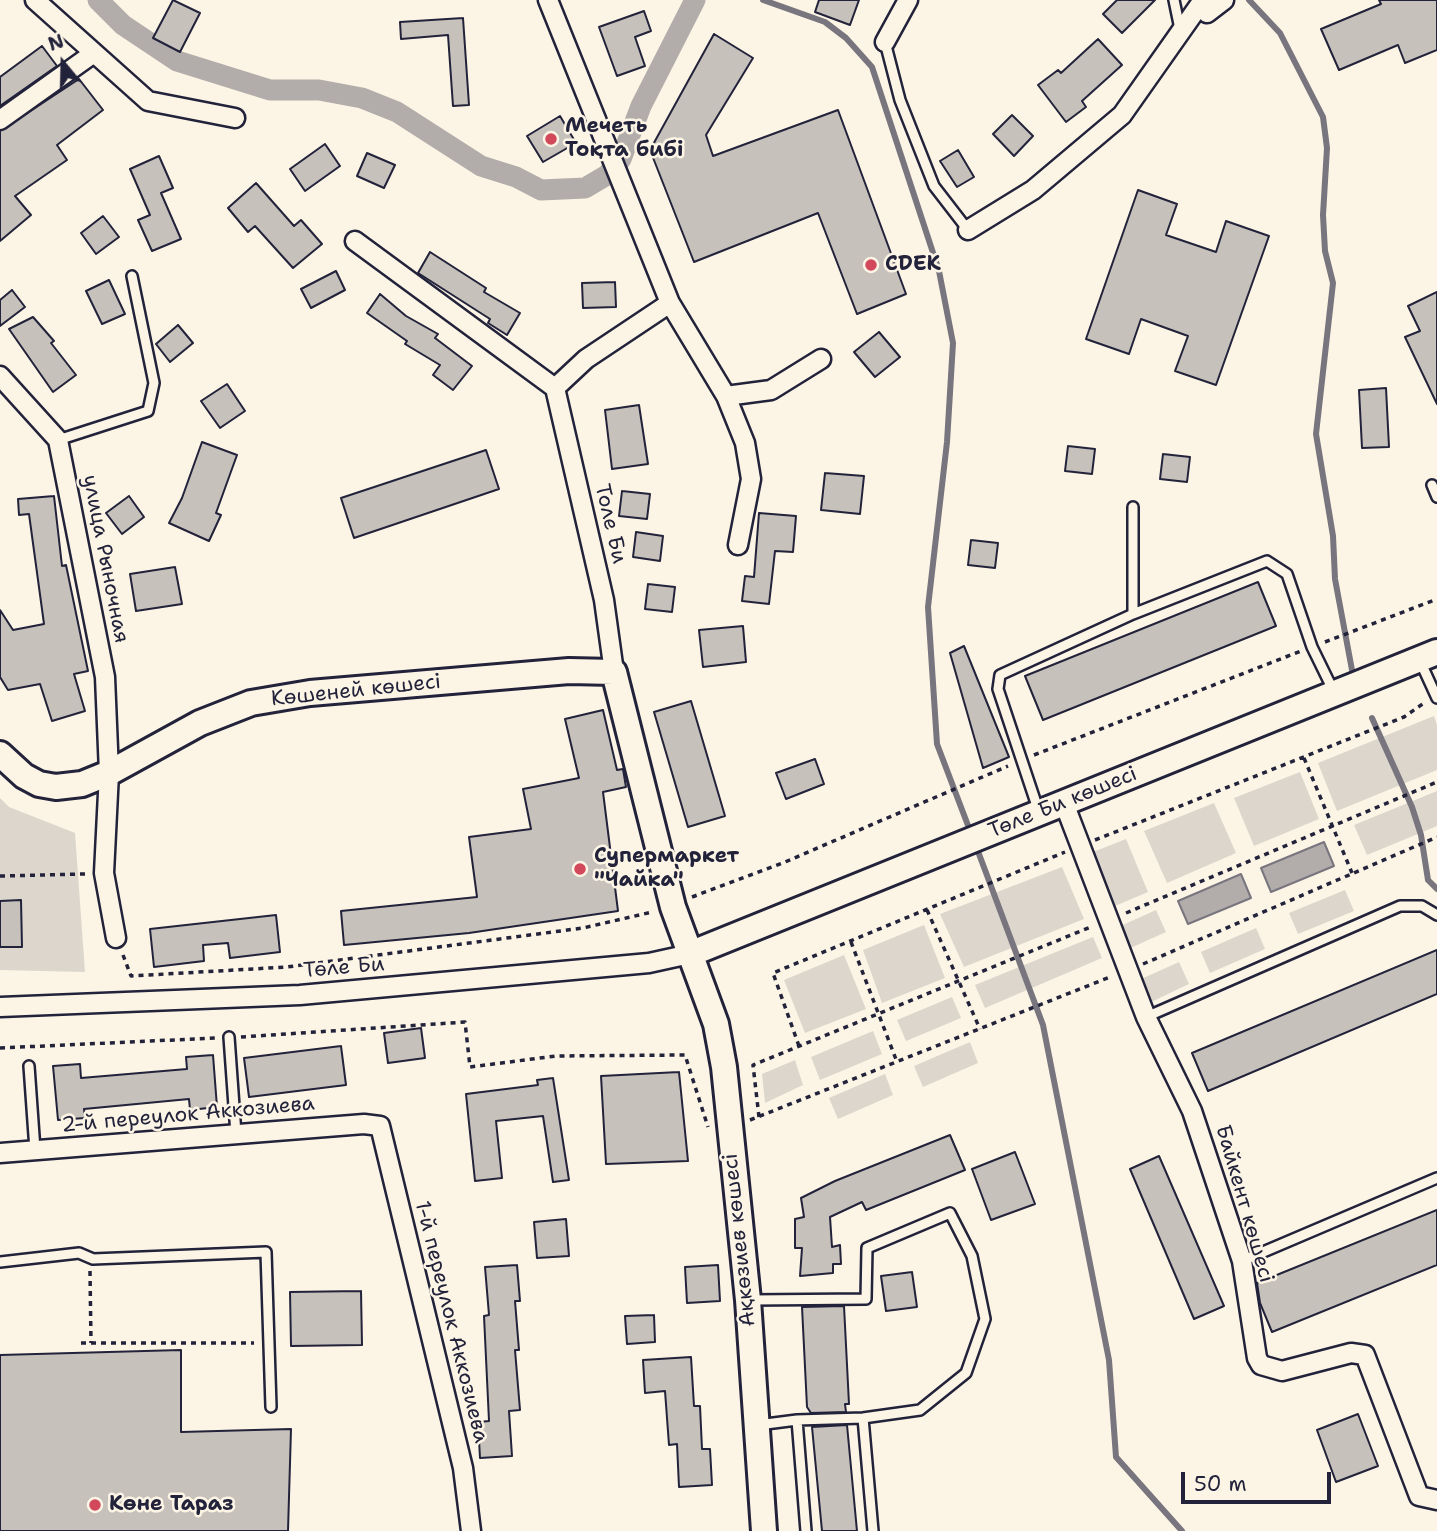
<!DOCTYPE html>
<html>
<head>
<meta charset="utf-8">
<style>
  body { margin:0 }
  #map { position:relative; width:1437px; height:1531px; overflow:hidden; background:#fcf5e5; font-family:"Shantell Sans",sans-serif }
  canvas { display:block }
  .north { position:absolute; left:28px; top:28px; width:70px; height:70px; -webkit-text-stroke:5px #fcf5e5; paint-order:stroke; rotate:341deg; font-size:19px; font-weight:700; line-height:28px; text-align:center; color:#22223b }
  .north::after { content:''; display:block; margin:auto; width:24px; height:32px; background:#22223b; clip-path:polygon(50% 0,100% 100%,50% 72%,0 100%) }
  .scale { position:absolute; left:1181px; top:1472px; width:150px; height:32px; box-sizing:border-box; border:4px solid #22223b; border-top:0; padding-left:9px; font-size:21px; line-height:24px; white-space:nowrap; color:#22223b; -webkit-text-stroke:5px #fcf5e5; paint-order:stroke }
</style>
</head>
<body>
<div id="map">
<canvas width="1437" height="1531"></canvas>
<div class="north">N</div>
<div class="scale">50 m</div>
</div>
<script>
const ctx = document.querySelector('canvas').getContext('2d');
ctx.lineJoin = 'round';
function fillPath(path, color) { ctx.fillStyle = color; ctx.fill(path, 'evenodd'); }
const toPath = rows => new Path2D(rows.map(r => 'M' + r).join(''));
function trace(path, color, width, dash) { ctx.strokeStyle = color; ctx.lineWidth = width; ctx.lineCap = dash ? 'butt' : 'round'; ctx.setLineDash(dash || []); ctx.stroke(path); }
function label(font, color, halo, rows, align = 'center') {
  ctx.font = font + ' "Shantell Sans",sans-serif'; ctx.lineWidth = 5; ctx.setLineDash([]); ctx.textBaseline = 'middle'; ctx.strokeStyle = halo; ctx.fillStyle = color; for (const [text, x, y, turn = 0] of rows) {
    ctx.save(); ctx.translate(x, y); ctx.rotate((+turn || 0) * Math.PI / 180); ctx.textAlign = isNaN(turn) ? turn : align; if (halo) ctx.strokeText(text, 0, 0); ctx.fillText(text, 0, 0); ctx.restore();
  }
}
const green = toPath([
  [1434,716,1437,725,1437,770,1337,811,1318,763],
  [1300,772,1319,819,1254,846,1234,798],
  [1437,791,1437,826,1367,855,1354,825],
  [0,798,9,807,75,833,85,972,0,970],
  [1214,803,1236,853,1167,883,1144,831],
  [1126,839,1148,892,1110,908,1088,854],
  [1062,867,1084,919,964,967,940,914],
  [1345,890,1354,911,1298,934,1289,913],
  [1156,910,1166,932,1126,950,1116,928],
  [924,925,945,978,882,1003,863,950],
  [1256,928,1265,949,1210,973,1201,952],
  [1093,937,1102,958,985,1008,975,985],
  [844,955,866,1009,805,1033,784,980],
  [1179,962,1189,984,1149,1003,1139,980],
  [952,997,961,1018,906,1041,897,1020],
  [873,1031,882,1054,820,1080,811,1057],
  [970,1042,978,1063,923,1087,914,1066],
  [795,1060,803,1085,765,1103,762,1074],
  [885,1074,893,1095,838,1119,829,1098]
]);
const water = toPath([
  [1324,842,1334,866,1271,892,1261,868,1324,842],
  [1241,874,1251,898,1188,924,1178,901,1241,874]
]);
const stream = toPath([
  [763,0,825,22,846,38,872,67,939,271,953,343,947,442,928,607,937,744,972,836],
  [1249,0,1280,33,1323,117,1327,148,1323,215,1325,251,1333,283,1316,434,1333,536,1335,579,1352,670],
  [1372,718,1412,807,1421,835,1428,880,1437,889],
  [976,846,1043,1025,1109,1360,1116,1457,1182,1531]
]);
const canal = toPath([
  [98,0,123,25,177,61,270,90,319,90,362,98,397,112,481,166,516,177,541,190,585,188,607,175,621,159,641,106,695,0]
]);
const building = toPath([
  [173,0,200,13,180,52,153,38,173,0],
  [819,0,859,0,850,25,815,12,819,0],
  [1117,0,1155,0,1122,33,1103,14,1117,0],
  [1379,0,1437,0,1437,50,1405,63,1398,45,1339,70,1321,29,1381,4,1379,0],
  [644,11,651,31,635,37,645,66,617,76,599,27,644,11],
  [463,18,469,105,453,106,448,35,401,39,400,22,463,18],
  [714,34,753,58,706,135,713,156,838,110,906,294,857,314,818,213,694,262,650,150,714,34],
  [1098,39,1122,65,1082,101,1086,107,1066,122,1038,85,1058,70,1061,73,1098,39],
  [42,46,57,66,0,106,0,77,42,46],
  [79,79,103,110,57,145,67,160,15,196,31,215,0,241,0,131,79,79],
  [1012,115,1033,136,1014,156,993,134,1012,115],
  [560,116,576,143,543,162,527,136,560,116],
  [325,144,340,166,305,191,290,169,325,144],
  [958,150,974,177,957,187,940,161,958,150],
  [367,153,395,165,384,188,357,176,367,153],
  [159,156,173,188,161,193,181,239,152,251,138,220,150,215,130,169,159,156],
  [256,183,294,226,301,220,322,244,293,268,255,226,248,232,228,208,256,183],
  [1138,190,1177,204,1166,235,1216,252,1226,221,1269,236,1216,385,1175,371,1188,336,1141,319,1129,354,1086,339,1138,190],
  [103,216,119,237,96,254,81,233,103,216],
  [430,252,486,288,484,292,520,313,507,335,488,323,490,319,418,273,430,252],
  [336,271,345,290,311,308,301,289,336,271],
  [109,280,125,314,102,324,86,291,109,280],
  [615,282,616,307,583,308,582,283,615,282],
  [12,290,25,307,0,326,0,300,12,290],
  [1437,292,1437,404,1405,337,1420,331,1408,306,1437,292],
  [380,294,406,316,438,334,435,338,472,366,453,390,433,375,440,365,405,344,407,341,367,313,380,294],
  [33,317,54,341,51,343,76,375,53,392,9,329,33,317],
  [178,325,193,343,170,362,156,344,178,325],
  [879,332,900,357,875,377,854,352,879,332],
  [227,384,245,411,220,428,201,401,227,384],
  [1386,388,1389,447,1362,448,1359,390,1386,388],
  [639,405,648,464,612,469,605,410,639,405],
  [202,442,237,455,216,513,221,515,209,541,169,523,182,498,202,442],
  [1068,446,1095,449,1092,474,1065,471,1068,446],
  [486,450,499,489,354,538,341,498,486,450],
  [1163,454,1190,457,1187,482,1160,479,1163,454],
  [825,473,864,476,860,514,821,510,825,473],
  [622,491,650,494,647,519,619,516,622,491],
  [54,496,62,566,66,565,88,671,74,674,85,711,52,721,40,684,8,690,0,677,0,610,13,630,44,624,29,514,19,515,18,499,54,496],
  [129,496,144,517,122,534,106,513,129,496],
  [759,513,796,516,793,552,775,551,769,604,742,601,745,576,754,577,759,513],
  [636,532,663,536,660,561,633,557,636,532],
  [971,540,998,543,995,568,968,565,971,540],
  [175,567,182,604,136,611,130,574,175,567],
  [1258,582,1276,626,1043,720,1025,676,1258,582],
  [648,584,675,587,672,612,645,609,648,584],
  [743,626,746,662,703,667,699,630,743,626],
  [964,646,1009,757,983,768,950,653,964,646],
  [691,701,725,816,688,827,654,712,691,701],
  [603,710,617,770,623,769,626,787,603,792,618,911,469,933,344,945,341,911,477,897,469,837,531,829,523,789,579,778,565,719,603,710],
  [815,759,824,784,786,799,776,773,815,759],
  [21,900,22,947,0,947,0,901,21,900],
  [276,915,280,952,230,958,228,943,203,945,204,961,154,967,150,929,276,915],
  [1437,950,1437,994,1208,1091,1192,1053,1437,950],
  [421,1028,425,1058,388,1063,384,1033,421,1028],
  [341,1046,346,1085,249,1097,244,1058,341,1046],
  [213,1055,217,1107,190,1110,189,1099,84,1109,85,1118,58,1120,53,1066,80,1064,81,1078,187,1069,186,1057,213,1055],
  [679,1072,688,1161,606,1164,601,1076,679,1072],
  [553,1078,569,1180,553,1182,543,1116,496,1121,502,1178,475,1181,466,1094,538,1085,537,1080,553,1078],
  [950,1135,965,1170,866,1210,862,1202,830,1217,832,1247,840,1245,841,1264,833,1264,833,1273,800,1276,802,1248,795,1248,795,1219,804,1217,801,1198,835,1181,950,1135],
  [1015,1152,1035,1204,991,1220,972,1169,1015,1152],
  [1159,1156,1224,1306,1194,1319,1130,1169,1159,1156],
  [1437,1210,1437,1265,1272,1332,1260,1303,1257,1283,1437,1210],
  [566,1219,569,1256,537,1258,534,1222,566,1219],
  [517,1265,520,1301,515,1301,519,1350,515,1350,520,1410,509,1411,512,1456,480,1458,478,1422,489,1421,484,1316,489,1315,485,1267,517,1265],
  [718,1265,720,1301,687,1303,685,1267,718,1265],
  [912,1272,917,1307,886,1311,881,1276,912,1272],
  [361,1291,362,1345,291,1346,290,1292,361,1291],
  [844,1306,849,1404,845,1404,846,1412,811,1413,807,1407,802,1307,844,1306],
  [654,1315,655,1342,627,1344,625,1316,654,1315],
  [181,1350,181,1432,291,1429,288,1531,0,1531,0,1355,181,1350],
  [691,1357,694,1406,700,1406,702,1449,710,1449,712,1485,679,1487,677,1444,669,1445,665,1391,645,1393,643,1360,691,1357],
  [1358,1414,1378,1466,1336,1482,1317,1430,1358,1414],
  [847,1425,857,1531,822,1531,812,1427,847,1425]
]);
const path = toPath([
  [1325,642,1437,599],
  [1034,755,1301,651],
  [1304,758,1352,873],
  [1095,840,1404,717,1424,703],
  [0,876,85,874],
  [692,897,785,862,1008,766],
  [927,910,980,1029],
  [1126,913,1437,782],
  [851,942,897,1062],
  [123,955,131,976,287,967,583,928,652,912],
  [1143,964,1437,837],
  [241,1037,465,1022,470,1067,556,1056,685,1055,708,1127],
  [799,1046,773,973,1065,852],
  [0,1048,216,1038],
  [759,1117,753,1065,1093,926],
  [750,1120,1110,977],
  [90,1271,91,1343],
  [81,1343,254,1343]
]);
const lane = toPath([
  [1174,0,1180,29],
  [885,42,900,100,934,186,968,230],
  [58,440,148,411,154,383,132,276],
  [1432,485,1437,497],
  [1133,507,1133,614],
  [1420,661,1437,698],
  [1039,812,998,689,1000,675,1133,614,1267,561,1287,574,1312,647,1334,692],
  [1146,1017,1400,906,1422,906,1437,915],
  [229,1037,236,1134],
  [29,1066,35,1150],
  [1242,1261,1437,1178],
  [0,1262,79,1253,93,1259,266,1252,271,1407],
  [751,1300,866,1299,867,1248,950,1213,972,1256,985,1319,966,1373,920,1410,863,1418,797,1420,758,1425],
  [863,1418,873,1531],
  [797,1420,806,1531]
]);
const street = toPath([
  [35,0,148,101,235,118],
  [548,0,670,303,726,396,771,390,821,359],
  [1207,13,1224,0],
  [885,42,908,0],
  [0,120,94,53],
  [968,230,1033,190,1122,115,1203,0],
  [355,241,555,388],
  [0,376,58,440,105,677,109,773,104,873,116,938],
  [555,388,604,600,614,672],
  [555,388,586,359,670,303],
  [726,396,745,443,751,479,738,545],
  [1064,803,1146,1017,1192,1111,1242,1261,1257,1358,1261,1365,1282,1371,1351,1353,1365,1355,1419,1496,1437,1500],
  [0,1007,300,995,649,963,690,954],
  [0,1153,364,1124,380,1126,463,1468,471,1531]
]);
const secondary = toPath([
  [0,754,24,776,39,784,56,787,82,784,109,773,200,723,251,703,310,693,569,671,614,672,673,907,716,1024,724,1067,748,1300,764,1531],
  [690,954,1437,652]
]);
const markers = [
  [551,139,7,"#d1495b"],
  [871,265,7,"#d1495b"],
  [580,869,7,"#d1495b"],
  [95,1505,7,"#d1495b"]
];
const poiNames = [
  ["Мечеть",565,127],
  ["Тоқта бибі",565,151],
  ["CDEK",885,265],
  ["Супермаркет",594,857],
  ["\"Чайка\"",594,881],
  ["Көне Тараз",109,1505]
];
const streetNames = [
  ["Толе Би",610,524,77],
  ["улица Рыночная",105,559,79],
  ["Көшеней көшесі",356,691,-6],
  ["Төле Би көшесі",1063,803,-22],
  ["Төле Би",344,968,-5],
  ["2-й переулок Аккозиева",188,1115,-5],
  ["Байкент көшесі",1244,1204,74],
  ["Ақкөзиев көшесі",740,1240,-96],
  ["1-й переулок Аккозиева",451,1322,76]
];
fillPath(green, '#dcd6cc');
fillPath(water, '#b2adab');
trace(water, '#78757e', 2);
trace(stream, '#78757e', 6);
trace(canal, '#b2adab', 21);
fillPath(building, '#c6c1bb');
trace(building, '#22223b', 2);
trace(lane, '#22223b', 14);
trace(street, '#22223b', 23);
trace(secondary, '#22223b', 30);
trace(path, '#22223b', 3.5, [5, 5]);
trace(lane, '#fcf5e5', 9);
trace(street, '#fcf5e5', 18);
trace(secondary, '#fcf5e5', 24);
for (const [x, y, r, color] of markers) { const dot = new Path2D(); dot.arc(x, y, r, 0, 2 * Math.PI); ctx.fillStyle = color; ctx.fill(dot); trace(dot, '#fcf5e5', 2.5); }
label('bold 21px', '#22223b', '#fcf5e5', poiNames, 'left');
label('21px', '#22223b', '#fcf5e5', streetNames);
</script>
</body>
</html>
